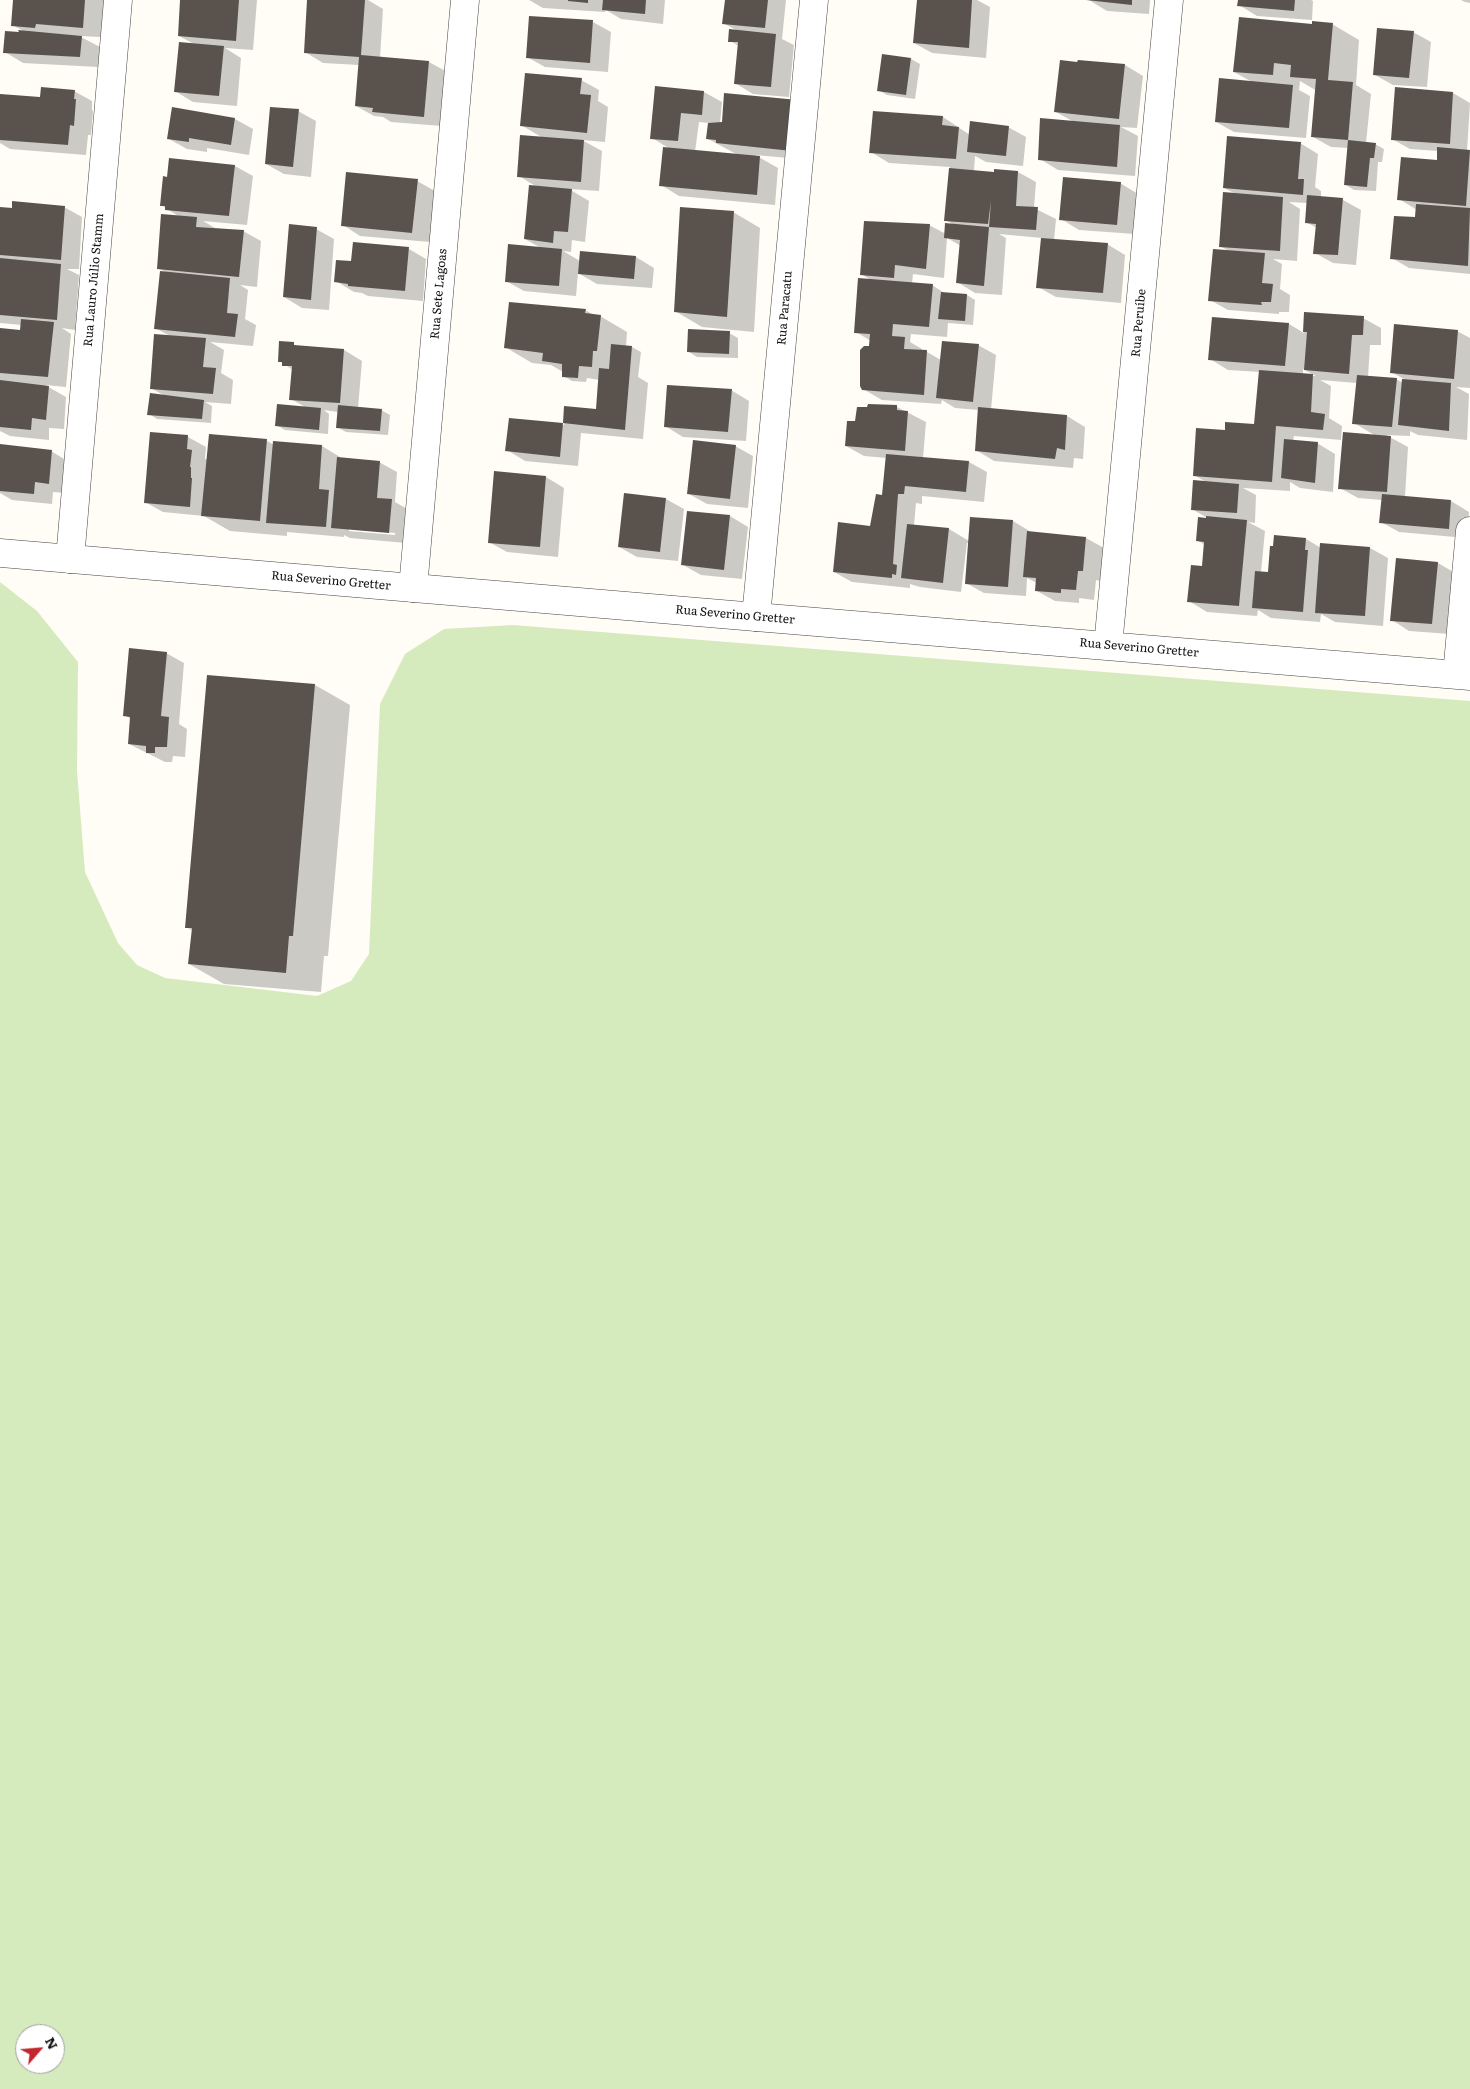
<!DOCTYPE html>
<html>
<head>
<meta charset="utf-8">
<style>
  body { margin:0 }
  #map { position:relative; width:1470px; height:2089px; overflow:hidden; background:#fffdf5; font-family:Literata,serif }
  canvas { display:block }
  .north { position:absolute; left:15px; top:2024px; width:50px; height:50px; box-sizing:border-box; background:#fff; border:1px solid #a0a0a0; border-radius:50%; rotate:63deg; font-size:14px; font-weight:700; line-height:20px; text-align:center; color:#111 }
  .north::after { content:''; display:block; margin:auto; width:18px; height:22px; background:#c4262e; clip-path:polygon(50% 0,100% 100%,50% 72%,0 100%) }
</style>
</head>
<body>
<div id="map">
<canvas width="1470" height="2089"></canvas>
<div class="north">N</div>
</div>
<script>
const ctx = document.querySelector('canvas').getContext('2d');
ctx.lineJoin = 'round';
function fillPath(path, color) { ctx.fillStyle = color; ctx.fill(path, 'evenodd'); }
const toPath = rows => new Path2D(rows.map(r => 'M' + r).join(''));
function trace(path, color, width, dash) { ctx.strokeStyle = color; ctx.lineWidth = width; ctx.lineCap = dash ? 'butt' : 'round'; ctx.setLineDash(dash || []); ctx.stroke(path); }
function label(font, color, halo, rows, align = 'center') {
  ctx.font = font + ' Literata,serif'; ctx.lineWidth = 5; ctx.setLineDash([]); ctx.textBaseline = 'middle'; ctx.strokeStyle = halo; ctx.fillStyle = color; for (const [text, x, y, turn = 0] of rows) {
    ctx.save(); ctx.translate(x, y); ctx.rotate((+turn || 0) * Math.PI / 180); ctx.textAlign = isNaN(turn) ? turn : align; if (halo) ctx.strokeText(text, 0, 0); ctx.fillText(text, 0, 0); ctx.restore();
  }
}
const green = toPath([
  [0,582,37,611,78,662,77,771,85,872,118,943,137,965,165,978,317,996,351,981,369,954,380,704,405,654,444,629,513,625,1470,701,1470,2089,0,2089],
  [25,2034,55,2034,55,2064,25,2064]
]);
const shadow = toPath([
  [14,0,104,0,101,37,79,36,100,47,98,67,23,63,5,52,25,32,13,25],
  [181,0,257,0,253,50,225,48,241,58,237,106,193,102,175,91,194,44,179,36],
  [309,0,368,0,383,9,380,58,429,62,447,72,442,126,391,122,383,117,374,116,356,106,359,65,323,63,305,52],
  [529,0,665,0,663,24,621,19,606,10,605,12,543,8],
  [726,0,786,0,782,39,794,45,789,97,753,94,735,83,739,46,730,41,738,31,723,23],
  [918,0,977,0,990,7,986,58,932,53,914,43],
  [1089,0,1150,0,1149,14,1107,11],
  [1239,0,1311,0,1313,1,1312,20,1257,16,1239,5],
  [1461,0,1470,0,1470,3,1465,2],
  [593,22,611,32,608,72,545,67,527,57],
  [1332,24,1359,40,1356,85,1371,94,1366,143,1375,144,1384,149,1382,162,1378,162,1376,191,1354,190,1346,185,1349,148,1331,147,1313,137,1317,91,1300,81,1299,90,1310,96,1306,138,1234,132,1216,122,1254,83,1234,72,1313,25],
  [1413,32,1431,42,1427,87,1393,85,1375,75],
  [883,55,911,59,920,64,915,99,887,95,878,90],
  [1125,65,1143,76,1137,128,1121,127,1138,136,1135,176,1058,170,1040,159,1074,122,1056,112],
  [581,80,599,90,598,101,608,107,605,142,582,140,602,151,599,191,569,189,589,201,585,242,572,240,571,252,563,251,580,261,636,257,654,268,652,288,597,284,578,273,576,296,524,291,506,281,541,248,525,239,537,187,519,176,543,138,521,125],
  [656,88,704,92,722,102,720,124,797,101,810,160,755,155,778,168,775,205,679,196,661,185,672,150,652,138],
  [699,122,709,123,708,139,740,156,695,152],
  [74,91,92,101,92,110,93,111,91,135,88,135,86,155,10,149,0,143,0,95,41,98],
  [1453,93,1470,103,1467,151,1470,151,1470,274,1409,268,1392,258,1416,219,1417,210,1399,199,1438,161,1438,151,1410,149,1392,139],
  [173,109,235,119,253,129,249,155,207,148,207,152,187,149,169,139],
  [298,111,316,121,311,177,284,174,266,164],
  [943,117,970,135,1008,127,1026,137,1023,166,986,162,975,156,974,171,995,173,995,170,1018,172,1036,182,1034,208,1056,219,1054,240,1107,244,1125,255,1121,303,1056,297,1038,287,1042,238,999,234,1006,238,1002,295,975,293,957,282,961,246,947,238,944,278,913,274,912,284,932,285,946,294,967,295,975,300,973,325,948,323,947,337,911,334,910,342,922,349,922,351,927,352,941,360,978,345,996,355,991,410,1067,416,1085,427,1083,459,1074,458,1073,468,994,461,976,450,979,410,955,408,942,400,941,404,882,400,863,389,871,341,856,332,871,280,861,274,929,225,946,234,954,225,946,220,950,167,889,163,871,152],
  [1300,143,1318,154,1315,187,1321,191,1321,198,1343,200,1361,210,1356,265,1333,263,1315,253,1317,228,1306,222,1308,203,1289,202,1300,209,1297,261,1273,259,1282,264,1280,289,1290,295,1289,312,1279,312,1279,314,1228,310,1210,300,1229,251,1220,246,1236,194,1224,188],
  [235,166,253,176,247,225,203,221,215,228,243,231,261,241,257,287,240,285,248,290,245,319,256,325,253,346,210,342,224,350,221,373,233,380,231,404,205,402,212,406,211,423,157,419,149,414,165,396,151,388,170,336,155,328,167,273,158,268,178,216,161,205],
  [417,181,435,191,430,242,360,236,343,225],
  [1120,183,1138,194,1135,234,1079,230,1061,219],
  [64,207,82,217,79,269,67,269,79,275,75,330,62,328,71,334,66,387,45,385,66,397,64,429,49,428,49,440,10,436,0,431,0,329,21,331,22,325,0,323,0,208],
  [733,212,760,228,754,332,702,327,675,311],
  [290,226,316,229,334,239,329,310,302,308,284,297],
  [409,249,426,259,423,301,368,296,362,293,354,292,336,281,352,263],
  [585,310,594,315,600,316,627,332,626,347,632,347,641,352,638,377,648,383,643,439,581,433,578,466,525,461,507,450,510,419,564,425,565,407,597,411,600,380,587,378,586,382,572,381,563,376,563,372,551,365,532,363,505,347],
  [1305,313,1363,318,1381,328,1381,345,1370,345,1368,377,1396,379,1403,383,1404,379,1391,372,1457,331,1470,338,1470,388,1456,387,1469,394,1467,440,1418,435,1410,431,1410,436,1386,435,1408,447,1405,497,1451,501,1469,512,1466,538,1399,532,1381,522,1382,500,1358,498,1340,488,1376,436,1354,423,1357,383,1320,380,1331,386,1329,418,1342,426,1341,440,1294,436,1293,441,1317,443,1335,454,1333,492,1300,488,1290,482,1290,491,1243,488,1256,495,1255,523,1248,522,1265,531,1261,572,1269,573,1276,536,1306,539,1321,548,1321,544,1370,548,1388,558,1383,626,1335,622,1321,614,1320,622,1271,618,1258,610,1257,616,1207,612,1189,601,1203,568,1205,545,1197,540,1209,519,1192,509,1208,483,1194,475,1226,431,1256,426,1260,372,1228,370,1210,359,1289,324,1304,333],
  [1303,369,1316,376,1303,375],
  [729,333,738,338,738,358,697,357,689,352],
  [293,344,299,347,344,350,362,361,358,408,381,410,390,415,388,435,346,432,337,427,338,412,324,410,329,414,328,434,285,430,276,425,305,407,291,399,293,370,279,361],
  [731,390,749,401,746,441,683,437,665,426],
  [897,407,926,422,923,458,969,462,987,472,984,502,922,496,922,504,916,503,914,525,949,529,969,541,1013,521,1031,532,1086,538,1104,548,1101,581,1096,580,1094,600,1079,598,1079,603,1055,601,1037,591,1037,583,1027,578,1026,596,984,593,966,583,969,543,967,543,961,592,920,587,910,584,910,588,852,582,834,572,871,527,883,496,887,458,864,456,846,446,856,422],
  [151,433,188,437,206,447,205,459,208,460,267,441,274,445,322,446,340,457,339,459,379,462,397,472,395,502,409,510,406,543,350,538,344,535,344,537,287,532,287,536,230,531,204,516,163,512,145,502],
  [349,529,395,533,395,535,349,531],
  [0,445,51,451,69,462,67,493,53,492,52,504,12,500,0,493],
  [735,446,753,456,748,508,707,504,689,494],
  [496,472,546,477,564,488,558,557,507,552,489,542],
  [666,499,684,509,678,561,637,557,619,547],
  [730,516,748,527,742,579,701,575,683,565],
  [1438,563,1455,573,1450,634,1409,631,1392,620],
  [166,653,184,663,179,724,187,729,185,757,173,756,172,762,165,762,129,744,131,719,125,715],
  [315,685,350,705,328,956,324,956,321,992,224,984,189,964,193,931,186,927]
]);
const building = toPath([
  [13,0,85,0,83,28,36,24,35,28,11,26],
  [180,0,239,0,236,41,178,36],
  [307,0,365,0,361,55,429,61,424,117,372,112,373,108,355,106,359,57,304,53],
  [568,0,588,0,588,3,568,1],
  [603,0,646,0,645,14,602,10],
  [725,0,768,0,765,28,722,24],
  [917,0,972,0,969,48,913,43],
  [1086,0,1132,0,1132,5],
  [1238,0,1295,0,1294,11,1237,6],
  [529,16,593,20,590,63,526,58],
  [1239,17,1312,24,1312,21,1333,23,1328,80,1353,82,1348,140,1311,137,1316,79,1290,77,1291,65,1274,63,1273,75,1233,72],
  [1377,28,1414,31,1409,78,1373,75],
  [729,29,776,34,771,87,734,84,738,42,728,42],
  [18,30,82,36,80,57,3,53,5,31,19,32],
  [179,42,224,46,219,96,174,92],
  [882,54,911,58,906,95,877,91],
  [1060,60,1077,62,1078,60,1125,64,1119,119,1054,112],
  [525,73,582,78,580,94,591,95,587,133,520,126],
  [1219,78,1293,85,1289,128,1215,122],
  [655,86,704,91,702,115,681,113,678,141,650,139],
  [41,87,75,90,74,99,76,99,74,126,70,125,68,145,0,140,0,94,40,97],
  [1395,87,1453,92,1450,144,1391,140],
  [724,93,798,100,792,151,716,143,716,140,706,139,708,123,722,122],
  [172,107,235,118,231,145,189,138,189,142,167,139],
  [270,107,299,109,293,167,265,164],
  [873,111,943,116,942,125,959,127,956,159,869,153],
  [1040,118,1120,125,1117,167,1038,160],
  [970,121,1009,126,1006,156,967,152],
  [520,135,584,140,581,182,517,177],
  [1227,136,1301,142,1298,179,1304,179,1303,195,1223,188],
  [1348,140,1376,143,1374,158,1370,158,1367,187,1344,185],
  [663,147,760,156,757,195,659,186],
  [1437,147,1470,150,1466,206,1397,200,1401,157,1437,160],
  [169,158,235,165,229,216,165,210,165,206,160,206,163,176,167,177],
  [949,168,994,172,994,169,1018,171,1016,206,1038,207,1036,230,989,227,991,201,988,224,944,221],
  [346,172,418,179,412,233,341,226],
  [1063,177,1121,182,1117,225,1059,220],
  [529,185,572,189,568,232,554,231,553,243,524,239],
  [1223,192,1283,197,1280,251,1219,247],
  [1307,195,1343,198,1338,255,1313,254,1316,224,1305,223],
  [12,201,65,206,61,260,0,255,0,207,12,208],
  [1416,204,1470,208,1468,266,1390,259,1394,216,1415,217],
  [680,207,734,211,727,317,674,312],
  [161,214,197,217,196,227,244,230,239,277,157,269],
  [864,221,930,224,926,269,895,265,894,278,860,275],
  [945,223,989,227,984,286,956,283,960,240,944,238],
  [289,224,317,227,311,300,283,297],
  [1041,238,1108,243,1103,293,1036,288],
  [353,242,409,247,405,291,348,286,348,284,334,282,336,260,351,261],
  [508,244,562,249,559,286,505,282],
  [1213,249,1265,253,1262,283,1273,284,1271,302,1261,302,1262,305,1208,301],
  [580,251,636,256,634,279,578,274],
  [0,258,61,264,57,320,0,315],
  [160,271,230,278,227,313,238,314,235,337,154,329],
  [858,278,933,284,929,327,893,324,892,336,905,337,904,349,927,350,924,395,862,390,860,386,860,350,864,346,869,346,870,334,854,333],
  [941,292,967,294,965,321,938,319],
  [509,302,586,309,585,313,601,315,597,351,593,351,592,367,579,366,578,378,562,377,562,364,542,361,543,353,504,348],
  [1304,312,1364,316,1363,335,1352,335,1349,374,1304,370,1307,332,1303,332],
  [1212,317,1289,323,1285,366,1208,360],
  [21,319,54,322,48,377,0,373,0,328,20,330],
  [1394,324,1458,330,1454,379,1390,373],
  [688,329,730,331,729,354,687,352],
  [154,334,206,338,203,367,216,368,213,394,150,389],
  [279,341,294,342,294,345,344,349,340,403,289,400,292,366,282,366,282,362,278,362],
  [942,341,979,344,973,402,936,398],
  [611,344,632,346,625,430,563,423,564,406,596,409,599,368,609,369],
  [1259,370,1313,374,1311,412,1325,414,1323,430,1276,426,1272,482,1193,476,1196,428,1225,430,1225,422,1254,424],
  [1357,375,1397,378,1392,427,1352,424],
  [1402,379,1451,383,1449,431,1398,425],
  [0,380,49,386,46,420,32,418,31,430,0,427],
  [667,385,732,389,728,432,664,427],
  [150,393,204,400,202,419,147,415],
  [277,404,321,408,319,430,275,426],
  [868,404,897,405,897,410,908,411,905,451,845,446,847,421,855,421,857,407,867,407],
  [338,405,382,409,380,431,336,428],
  [978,407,1067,415,1065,450,1057,448,1055,459,975,451],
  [509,418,563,423,560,457,505,451],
  [150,432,188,435,187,449,192,450,190,467,191,467,191,478,192,478,190,507,144,503],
  [1343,432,1391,436,1387,492,1338,489],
  [209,434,267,439,260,521,201,516],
  [1284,439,1318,442,1315,483,1281,478],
  [693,440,736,445,730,499,687,494],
  [273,441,322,445,319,489,329,490,326,527,266,523],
  [0,444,52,450,49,484,35,482,34,494,0,491],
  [886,454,969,461,966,492,905,486,904,494,898,494,893,564,897,565,896,575,892,574,892,578,833,572,838,522,870,526,876,494,882,495],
  [337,457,380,461,377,498,392,499,389,533,331,528],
  [494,471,546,476,540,547,488,543],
  [1193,480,1239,484,1237,513,1191,510],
  [624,493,666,498,660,552,618,547],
  [1382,494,1451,500,1449,529,1379,523],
  [687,511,730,515,724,570,681,565],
  [1206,516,1247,520,1239,606,1187,602,1191,565,1202,566,1204,542,1196,541,1198,517,1206,518],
  [970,517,1013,520,1008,587,965,584],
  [907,524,949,528,943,583,901,578],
  [1027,531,1086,537,1083,571,1078,571,1076,590,1061,589,1061,593,1035,591,1036,578,1023,577],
  [1274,535,1306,538,1305,550,1308,550,1303,612,1252,608,1255,571,1268,572,1270,546,1273,546],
  [1320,543,1370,547,1365,616,1315,613],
  [1396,558,1438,562,1432,624,1390,621],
  [129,648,167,652,161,716,169,717,167,747,155,747,155,753,146,753,146,746,128,744,130,717,123,716],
  [207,675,315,684,293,936,289,936,286,973,188,964,192,928,185,928]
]);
const minor = toPath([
  [70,559,118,0],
  [413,588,465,0],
  [756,617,1470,676],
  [1108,646,1169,0],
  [1457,675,1470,531]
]);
const tertiary = toPath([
  [0,553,756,617,814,0]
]);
const streetNames = [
  ["Rua Lauro Júlio Stamm",94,280,-85],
  ["Rua Sete Lagoas",439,294,-85],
  ["Rua Paracatu",785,308,-85],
  ["Rua Peruíbe",1139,323,-85],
  ["Rua Severino Gretter",331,581,5],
  ["Rua Severino Gretter",735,615,5],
  ["Rua Severino Gretter",1139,648,5]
];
fillPath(green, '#d5ebbd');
fillPath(shadow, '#0003');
fillPath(building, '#5a524d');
trace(minor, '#444', 29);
trace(tertiary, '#444', 29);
trace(minor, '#fff', 28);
trace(tertiary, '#fff', 28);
label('12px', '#111', '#fff', streetNames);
</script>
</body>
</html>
